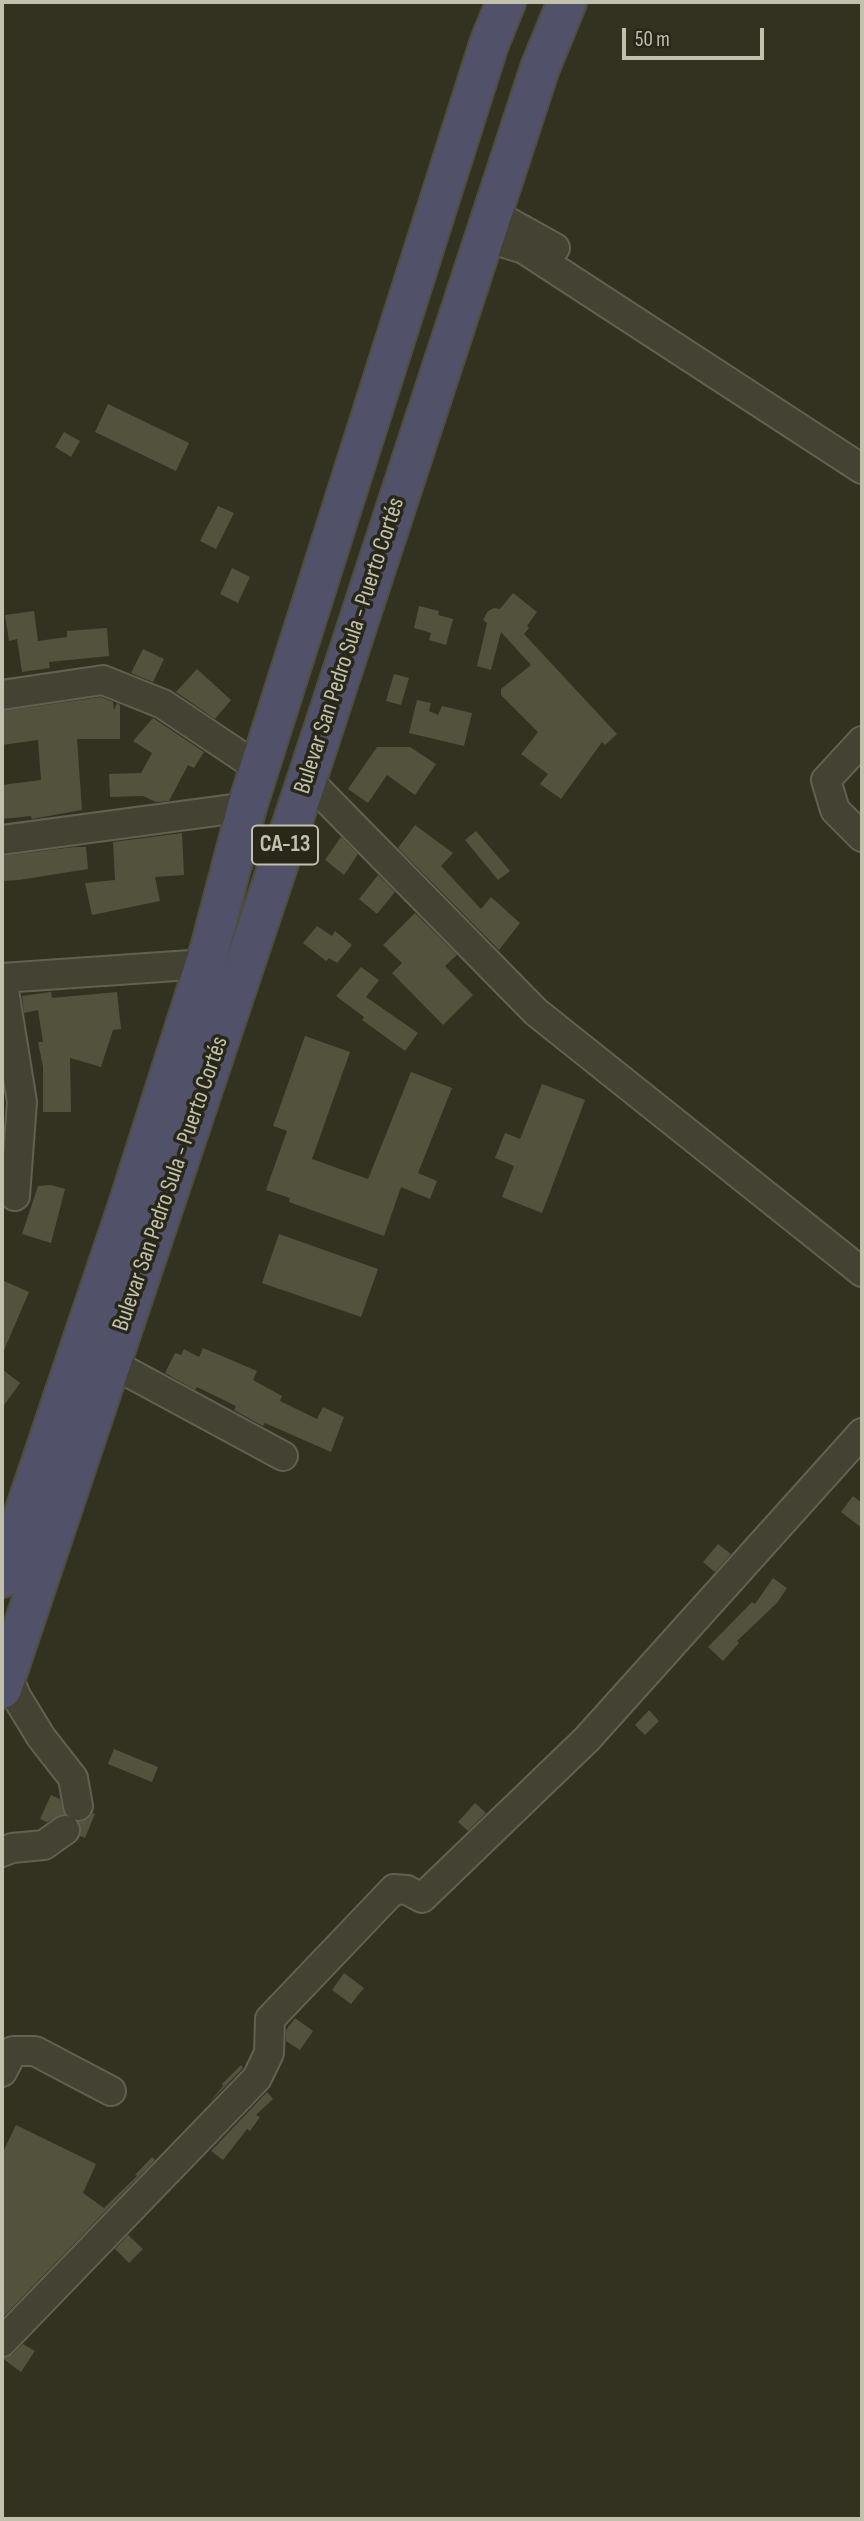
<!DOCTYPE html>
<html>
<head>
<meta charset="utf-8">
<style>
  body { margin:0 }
  #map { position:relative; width:864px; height:2521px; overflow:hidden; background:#333220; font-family:"Sofia Sans Condensed",sans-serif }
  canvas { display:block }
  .frame { position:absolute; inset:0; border:4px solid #c1c1ad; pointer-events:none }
  .scale { position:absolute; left:622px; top:28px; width:142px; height:32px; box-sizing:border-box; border:4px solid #c1c1ad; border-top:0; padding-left:9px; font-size:21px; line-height:24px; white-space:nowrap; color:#c1c1ad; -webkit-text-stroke:5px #282719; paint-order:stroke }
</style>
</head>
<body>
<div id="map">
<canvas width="864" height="2521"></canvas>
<div class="frame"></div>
<div class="scale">50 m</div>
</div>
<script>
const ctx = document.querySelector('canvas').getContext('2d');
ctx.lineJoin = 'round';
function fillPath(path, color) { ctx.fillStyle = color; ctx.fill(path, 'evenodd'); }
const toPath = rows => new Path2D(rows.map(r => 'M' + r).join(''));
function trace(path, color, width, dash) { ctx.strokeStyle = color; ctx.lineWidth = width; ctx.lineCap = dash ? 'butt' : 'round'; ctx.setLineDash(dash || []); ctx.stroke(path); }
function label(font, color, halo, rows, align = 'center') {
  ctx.font = font + ' "Sofia Sans Condensed",sans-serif'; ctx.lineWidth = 7; ctx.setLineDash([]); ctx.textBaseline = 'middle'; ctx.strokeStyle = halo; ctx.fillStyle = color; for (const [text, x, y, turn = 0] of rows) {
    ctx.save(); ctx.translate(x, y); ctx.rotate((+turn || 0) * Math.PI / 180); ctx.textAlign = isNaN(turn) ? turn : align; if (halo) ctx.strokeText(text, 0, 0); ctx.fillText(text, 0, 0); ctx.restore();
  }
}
const building = toPath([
  [108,404,189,443,176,471,95,432],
  [64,432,80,441,71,457,55,447],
  [218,506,234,513,216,549,200,541],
  [232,568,250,577,238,603,220,594],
  [513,593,537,612,527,626,529,628,524,634,617,734,605,745,602,742,561,799,540,784,548,774,521,754,538,732,501,695,501,689,531,665,501,632,491,670,477,666,487,623,483,620,488,611,494,608,500,609],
  [419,606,439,611,438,615,453,619,446,645,429,640,431,633,414,628],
  [34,611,38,641,67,637,67,631,107,628,109,656,49,662,50,668,22,672,17,639,9,641,5,615],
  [143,649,164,659,153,682,131,673],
  [197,669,231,700,215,719,176,692],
  [394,674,409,678,401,705,386,701],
  [101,697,113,702,114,710,117,703,120,705,120,739,77,739,82,810,32,819,31,816,2,819,2,785,41,780,38,740,2,745,2,711],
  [417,700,431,703,429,711,438,715,442,706,472,713,464,746,409,733],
  [153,718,204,752,194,768,188,765,169,801,156,802,143,796,110,797,109,774,141,773,152,753,133,741],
  [377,747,410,747,436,764,415,795,387,775,368,803,348,789],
  [415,825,453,853,441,866,481,909,491,897,520,923,499,950,398,848],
  [476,831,510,871,498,880,465,840],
  [182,833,184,875,155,877,160,901,92,915,85,883,115,880,113,842],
  [341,837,358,854,344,875,325,860],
  [74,847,86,847,88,869,19,880,2,881,2,856],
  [378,875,395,892,377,914,359,899],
  [415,913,457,955,445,966,473,995,443,1025,392,973,402,963,383,945],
  [317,926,332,936,335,931,352,945,337,963,329,958,326,961,303,943],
  [361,967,379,980,366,997,418,1033,405,1051,362,1020,364,1017,336,996],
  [51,992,52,998,117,992,121,1029,113,1030,101,1067,70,1058,71,1112,43,1112,43,1067,38,1042,43,1042,38,1010,24,1013,22,996],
  [305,1036,350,1052,312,1159,368,1179,411,1072,452,1088,418,1173,437,1181,430,1199,401,1187,384,1236,289,1202,290,1198,266,1190,287,1131,273,1126],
  [542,1084,585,1100,542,1213,502,1197,514,1166,495,1158,505,1133,520,1139],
  [51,1185,65,1189,51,1243,22,1234,38,1186],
  [279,1234,378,1269,361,1317,262,1283],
  [2,1280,29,1292,2,1355],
  [203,1348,257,1371,253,1380,282,1396,280,1401,317,1419,323,1407,344,1417,331,1452,265,1423,263,1426,234,1410,236,1406,197,1387,195,1390,165,1373,175,1353,181,1355,184,1349,199,1357],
  [2,1369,20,1383,2,1408],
  [853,1496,862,1503,862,1528,841,1512],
  [718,1544,731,1554,715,1572,703,1562],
  [773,1578,787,1588,777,1603,737,1641,739,1643,723,1661,708,1647,752,1602,755,1604],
  [649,1710,659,1721,645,1735,635,1725],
  [114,1749,158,1767,152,1782,108,1764],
  [51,1795,60,1799,64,1814,47,1822,40,1819],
  [475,1803,486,1813,468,1831,458,1822],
  [93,1813,95,1814,85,1838,80,1836,79,1822,88,1819],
  [344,1973,364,1988,351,2004,332,1990],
  [295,2018,313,2031,300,2050,286,2041,286,2030],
  [241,2065,243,2068,209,2103,223,2086,222,2084],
  [267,2092,273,2099,256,2115,260,2117,250,2131,247,2129,223,2160,211,2151],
  [16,2125,96,2164,83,2193,104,2208,137,2176,135,2175,152,2157,155,2160,2,2318,2,2154],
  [128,2235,143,2249,129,2263,115,2249],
  [23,2344,35,2351,21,2372,2,2358,13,2354]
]);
const minor = toPath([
  [494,214,555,248],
  [485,237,524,249,862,469],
  [2,695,103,680,163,704,260,769],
  [862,741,826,780,835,810,862,837],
  [307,779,536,1012,862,1272],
  [2,840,247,807],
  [2,978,22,1102,15,1196],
  [2,978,205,964],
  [111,1363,283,1456],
  [7,1674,16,1696,41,1737,73,1778,78,1806],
  [2,1852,12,1848,44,1845,65,1830],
  [2,2072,13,2051,35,2051,111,2091],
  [2,2342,257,2078,269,2053,270,2019,394,1889,407,1890,422,1898,587,1739,862,1433]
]);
const highway = toPath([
  [2,1578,127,1208,210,948,247,807,489,44,506,2],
  [2,1689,307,779,540,68,567,2]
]);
const shields = [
  [285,845,66]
];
const shieldNames = [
  ["CA-13",285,845]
];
const streetNames = [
  ["Bulevar San Pedro Sula - Puerto Cortés",350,646,-72],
  ["Bulevar San Pedro Sula - Puerto Cortés",171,1184,-71]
];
fillPath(building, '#53523d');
trace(minor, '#626151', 32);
trace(highway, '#4e4d3e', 42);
trace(minor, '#444333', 28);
trace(highway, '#515169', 38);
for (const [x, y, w] of shields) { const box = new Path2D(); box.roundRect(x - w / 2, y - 19.5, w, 39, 5); ctx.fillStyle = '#282719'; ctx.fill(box); trace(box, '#c1c1ad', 2); }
label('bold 23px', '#c1c1ad', null, shieldNames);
label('24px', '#c1c1ad', '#282719', streetNames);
</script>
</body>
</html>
